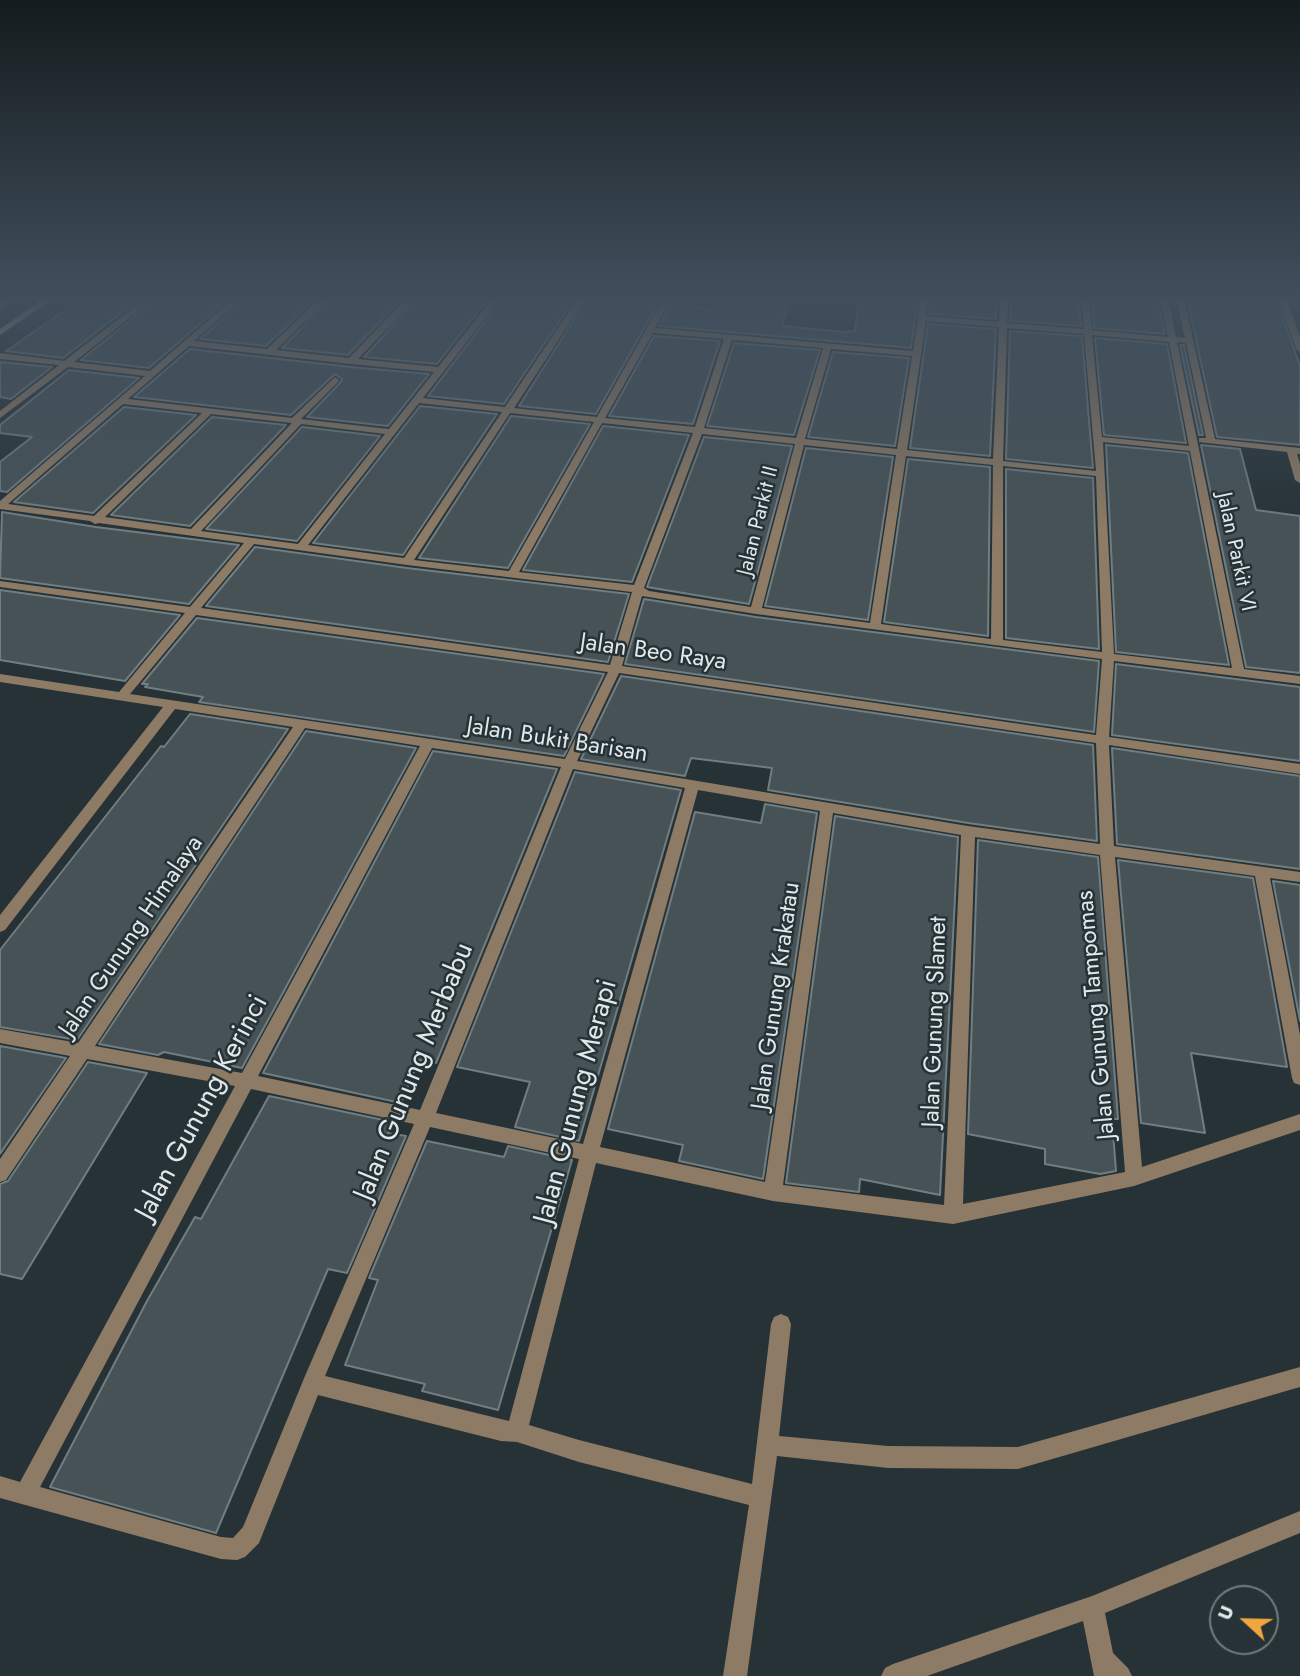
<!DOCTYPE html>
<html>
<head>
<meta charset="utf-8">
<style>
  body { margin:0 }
  #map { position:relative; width:1300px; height:1676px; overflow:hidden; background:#263236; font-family:Jost,sans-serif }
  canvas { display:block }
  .north { position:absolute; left:1209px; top:1585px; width:70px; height:70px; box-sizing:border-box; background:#263236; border:2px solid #717b7e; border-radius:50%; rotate:292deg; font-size:19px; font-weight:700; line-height:28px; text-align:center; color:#e1e8eb }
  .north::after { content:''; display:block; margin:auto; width:24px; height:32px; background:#f0a63e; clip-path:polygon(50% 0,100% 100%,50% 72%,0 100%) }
</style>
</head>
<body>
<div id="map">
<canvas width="1300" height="1676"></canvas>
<div class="north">U</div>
</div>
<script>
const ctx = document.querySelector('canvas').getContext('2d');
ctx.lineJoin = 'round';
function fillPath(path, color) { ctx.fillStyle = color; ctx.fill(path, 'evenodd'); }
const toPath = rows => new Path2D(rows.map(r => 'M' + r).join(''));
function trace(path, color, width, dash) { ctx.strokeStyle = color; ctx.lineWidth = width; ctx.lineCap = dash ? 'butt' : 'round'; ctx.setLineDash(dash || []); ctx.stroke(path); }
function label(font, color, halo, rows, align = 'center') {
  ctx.font = font + ' Jost,sans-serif'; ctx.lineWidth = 5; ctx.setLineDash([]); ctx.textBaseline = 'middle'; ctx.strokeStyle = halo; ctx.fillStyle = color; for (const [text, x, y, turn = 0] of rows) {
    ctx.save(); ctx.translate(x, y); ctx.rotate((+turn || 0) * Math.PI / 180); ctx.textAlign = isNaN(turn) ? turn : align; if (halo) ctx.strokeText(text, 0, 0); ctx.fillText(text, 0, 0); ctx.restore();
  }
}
const building = toPath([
  [82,298,141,298,63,358,6,351,82,298],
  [158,298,230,298,149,368,81,360,158,298],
  [246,298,316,298,266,346,200,339,246,298],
  [331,298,403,298,348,355,282,348,331,298],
  [418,298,489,298,437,364,364,357,418,298],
  [503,298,575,298,504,404,428,396,503,298],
  [588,298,658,298,655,304,658,304,596,414,519,406,588,298],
  [719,298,790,298,782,326,845,332,855,331,859,298,918,298,911,348,659,326,671,305,715,309,719,298],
  [932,298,997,298,996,319,929,314,932,298],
  [1011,298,1078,298,1081,326,1010,321,1011,298],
  [1092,298,1157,298,1165,334,1094,328,1092,298],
  [1187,298,1276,298,1300,366,1300,445,1217,437,1187,298],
  [928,324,996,329,990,456,910,448,928,324],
  [1010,331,1082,336,1093,468,1006,459,1010,331],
  [654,336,720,341,693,424,609,416,654,336],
  [1095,338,1167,344,1186,443,1104,435,1095,338],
  [734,343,820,350,794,435,707,426,734,343],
  [1180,345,1184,345,1203,435,1199,435,1180,345],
  [190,349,351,367,429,374,388,426,307,417,340,383,342,379,335,374,291,415,134,397,190,349],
  [833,352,909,358,895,446,808,437,833,352],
  [0,362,52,367,11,399,0,397,0,362],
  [69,370,139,378,7,492,0,491,0,462,32,437,0,433,0,425,69,370],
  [420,406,497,414,403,555,313,543,420,406],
  [124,407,196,415,93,513,14,502,124,407],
  [511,416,590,424,508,568,419,558,511,416],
  [212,417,286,425,190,526,111,515,212,417],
  [603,426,689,435,632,582,523,570,603,426],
  [302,427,380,436,297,541,206,529,302,427],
  [704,437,792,446,749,604,647,587,704,437],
  [1106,445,1188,453,1229,665,1116,652,1106,445],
  [1201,445,1240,449,1256,510,1300,516,1300,673,1246,667,1201,445],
  [806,448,893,457,868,620,765,606,806,448],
  [908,459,990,467,988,636,884,622,908,459],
  [1006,469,1093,478,1099,649,1006,638,1006,469],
  [2,512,96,527,239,545,189,604,0,578,2,512],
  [255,547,407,568,629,594,608,662,206,606,255,547],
  [0,590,180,615,125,681,0,660,0,590],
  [644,599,756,617,1099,661,1094,732,625,664,644,599],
  [197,618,604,674,564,756,199,702,203,697,145,687,148,684,142,684,197,618],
  [1116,664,1300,687,1300,761,1112,735,1116,664],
  [621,676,1093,745,1097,841,968,823,768,790,772,768,691,758,685,776,581,759,621,676],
  [190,714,288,729,77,1040,0,1027,0,950,161,746,164,747,190,714],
  [306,731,416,748,242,1068,164,1052,158,1055,99,1044,306,731],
  [1112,748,1300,776,1300,869,1117,844,1112,748],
  [433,751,557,769,436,1063,419,1060,401,1103,263,1073,433,751],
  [575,772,681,790,579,1141,515,1127,530,1082,457,1067,575,772],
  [765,804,817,813,763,1179,679,1161,683,1145,608,1129,695,812,761,823,765,804],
  [835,816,958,837,940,1195,860,1179,859,1192,786,1183,835,816],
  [978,840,1098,857,1118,1119,1112,1119,1116,1171,1100,1174,1045,1164,1045,1149,968,1134,978,840],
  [1118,860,1253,878,1287,1067,1191,1053,1205,1133,1141,1123,1118,860],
  [1273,881,1300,885,1300,1021,1273,881],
  [0,1046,66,1058,0,1154,0,1046],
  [88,1062,147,1073,22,1279,0,1274,0,1184,8,1181,88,1062],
  [269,1096,393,1122,388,1133,406,1136,347,1273,328,1269,216,1533,50,1487,147,1301,195,1217,201,1219,269,1096],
  [427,1141,504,1157,508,1146,572,1160,498,1410,422,1391,425,1384,345,1365,378,1280,369,1278,427,1141]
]);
const street = toPath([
  [7,298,17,298,0,309,0,303,7,298],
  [146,298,155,298,74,362,150,371,234,298,243,298,194,341,267,349,320,298,329,298,276,350,349,358,407,298,416,298,358,359,438,367,493,298,501,298,423,398,505,407,578,298,586,298,514,408,597,417,664,298,672,298,655,328,913,351,921,298,929,298,926,316,999,322,1000,298,1008,298,1007,323,1084,329,1081,298,1089,298,1092,330,1168,337,1160,298,1168,298,1176,337,1185,338,1176,298,1184,298,1215,439,1300,448,1300,454,1297,454,1300,464,1300,483,1295,480,1287,452,1199,442,1199,438,1206,438,1186,343,1177,342,1244,669,1300,676,1300,684,1114,661,1109,737,1300,764,1300,774,1109,745,1114,846,1300,872,1300,882,1270,878,1300,1035,1300,1085,1294,1083,1292,1078,1255,876,1115,857,1142,1167,1300,1114,1300,1130,1134,1186,953,1224,773,1201,596,1163,529,1425,579,1440,752,1484,771,1324,774,1317,781,1314,788,1317,791,1324,779,1436,888,1446,1018,1447,1300,1367,1300,1387,1018,1469,888,1468,777,1456,747,1676,723,1676,749,1505,579,1462,517,1442,501,1441,318,1395,259,1543,245,1557,237,1560,221,1559,0,1498,0,1476,20,1482,235,1086,87,1059,6,1180,0,1182,0,1159,70,1056,0,1043,0,1029,78,1043,293,727,175,709,5,930,0,932,0,915,163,707,0,682,0,674,119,692,185,613,0,587,0,581,190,607,244,543,99,523,95,524,90,521,0,509,0,501,145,376,68,367,0,418,0,411,59,365,0,359,0,353,64,361,146,298],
  [926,321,999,327,993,459,907,450,926,321],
  [1007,328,1084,334,1096,471,1003,461,1007,328],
  [653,333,724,339,695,427,605,418,653,333],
  [1092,335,1169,342,1189,446,1102,437,1092,335],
  [732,340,823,348,796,438,704,428,732,340],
  [189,346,351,364,434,372,389,429,301,419,338,382,339,380,335,377,292,418,128,399,189,346],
  [831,349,912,356,897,449,805,439,831,349],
  [419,403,502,412,404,558,308,545,419,403],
  [123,404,202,413,94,516,8,504,123,404],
  [510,413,594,422,509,571,414,560,510,413],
  [211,414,292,423,191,529,105,517,211,414],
  [602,423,693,433,634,585,519,572,602,423],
  [301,424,385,434,298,544,201,531,301,424],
  [702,434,795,444,751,607,649,591,644,588,702,434],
  [1103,442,1190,451,1232,668,1114,654,1103,442],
  [804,445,896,455,870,623,762,608,804,445],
  [906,456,993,465,991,639,881,624,906,456],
  [1003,466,1096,476,1102,652,1003,640,1003,466],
  [254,544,407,565,632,592,610,665,201,608,254,544],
  [642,596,756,614,1102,659,1096,735,622,666,642,596],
  [196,615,608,672,565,759,130,694,196,615],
  [619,673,1096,743,1100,844,968,826,577,761,619,673],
  [305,728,420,746,242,1073,95,1046,305,728],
  [432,748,561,767,420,1110,258,1076,432,748],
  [573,769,685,788,583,1144,436,1113,573,769],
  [698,790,820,811,765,1182,600,1147,698,790],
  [833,813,961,835,944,1205,783,1185,833,813],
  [975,837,1100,855,1125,1172,963,1204,975,837],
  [251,1089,414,1124,305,1376,243,1527,233,1538,221,1537,40,1487,251,1089],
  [430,1127,579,1159,509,1421,325,1376,430,1127],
  [1278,298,1286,298,1300,337,1300,352,1296,349,1278,298],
  [1300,1511,1300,1533,1105,1613,1113,1653,1128,1668,1132,1676,1094,1676,1083,1621,927,1676,881,1676,885,1668,893,1664,1092,1596,1300,1511]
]);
const secondary = toPath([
  [44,298,54,298,0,335,0,329,44,298]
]);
const farStreetnames = [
  ["Jalan Parkit II",759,521,-76],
  ["Jalan Parkit VI",1235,552,78]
];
const streetNames = [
  ["Jalan Beo Raya",653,653,8],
  ["Jalan Bukit Barisan",557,741,9],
  ["Jalan Gunung Himalaya",132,937,-56],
  ["Jalan Gunung Krakatau",777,996,-82],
  ["Jalan Gunung Tampomas",1097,1015,-95],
  ["Jalan Gunung Slamet",936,1022,-88]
];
const nearStreetnames = [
  ["Jalan Gunung Merbabu",415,1072,-68],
  ["Jalan Gunung Merapi",577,1102,-75],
  ["Jalan Gunung Kerinci",203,1108,-62]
];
fillPath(building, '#465256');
trace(building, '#707d81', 2);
fillPath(street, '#8e7b65');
fillPath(secondary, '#c3a581');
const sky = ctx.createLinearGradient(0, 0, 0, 533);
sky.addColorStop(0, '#151c1e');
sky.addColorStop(0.56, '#414f5d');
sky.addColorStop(1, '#414f5d00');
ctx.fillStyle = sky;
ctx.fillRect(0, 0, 1300, 533);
label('21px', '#e1e8eb', '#263236', farStreetnames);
label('24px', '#e1e8eb', '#263236', streetNames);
label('28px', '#e1e8eb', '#263236', nearStreetnames);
</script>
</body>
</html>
